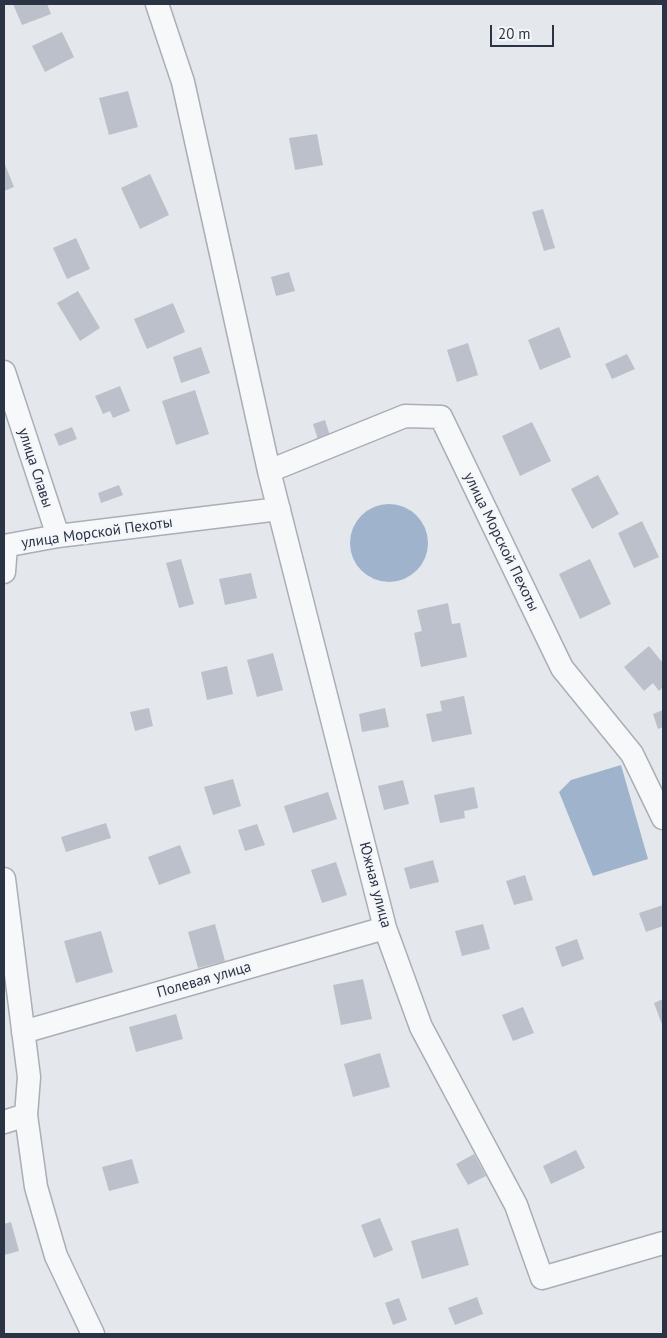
<!DOCTYPE html>
<html>
<head>
<meta charset="utf-8">
<style>
  body { margin:0 }
  #map { position:relative; width:667px; height:1338px; overflow:hidden; background:#e4e7ec; font-family:"PT Sans",sans-serif }
  canvas { display:block }
  .frame { position:absolute; inset:0; border:5px solid #2b3445; pointer-events:none }
  .scale { position:absolute; left:490px; top:25px; width:64px; height:22px; box-sizing:border-box; border:2px solid #2b3445; border-top:0; padding-left:6px; font-size:15px; line-height:18px; white-space:nowrap; color:#2b3445; -webkit-text-stroke:4px #f4f6f9; paint-order:stroke }
</style>
</head>
<body>
<div id="map">
<canvas width="667" height="1338"></canvas>
<div class="frame"></div>
<div class="scale">20 m</div>
</div>
<script>
const ctx = document.querySelector('canvas').getContext('2d');
ctx.lineJoin = 'round';
function fillPath(path, color) { ctx.fillStyle = color; ctx.fill(path, 'evenodd'); }
const toPath = rows => new Path2D(rows.map(r => 'M' + r).join(''));
function trace(path, color, width, dash) { ctx.strokeStyle = color; ctx.lineWidth = width; ctx.lineCap = dash ? 'butt' : 'round'; ctx.setLineDash(dash || []); ctx.stroke(path); }
function label(font, color, halo, rows, align = 'center') {
  ctx.font = font + ' "PT Sans",sans-serif'; ctx.lineWidth = 5; ctx.setLineDash([]); ctx.textBaseline = 'middle'; ctx.strokeStyle = halo; ctx.fillStyle = color; for (const [text, x, y, turn = 0] of rows) {
    ctx.save(); ctx.translate(x, y); ctx.rotate((+turn || 0) * Math.PI / 180); ctx.textAlign = isNaN(turn) ? turn : align; if (halo) ctx.strokeText(text, 0, 0); ctx.fillText(text, 0, 0); ctx.restore();
  }
}
const water = toPath([
  '350 543a39 39 0 1 1 78 0a39 39 0 1 1-78 0Z',
  [621,765,648,859,593,876,559,792,571,780]
]);
const building = toPath([
  [13,4,47,4,51,14,22,25],
  [62,32,74,57,45,72,32,46],
  [128,91,138,127,109,135,99,98],
  [317,134,323,165,295,170,289,138],
  [4,162,14,187,4,191],
  [150,174,169,215,140,229,121,188],
  [543,209,555,248,544,251,532,212],
  [76,238,90,269,67,279,53,248],
  [289,272,295,291,276,296,271,277],
  [78,291,100,328,80,341,57,303],
  [173,303,185,332,147,349,134,319],
  [559,327,571,357,540,370,528,340],
  [468,343,478,375,457,382,447,350],
  [201,347,210,373,181,383,173,357],
  [627,354,635,369,612,379,605,364],
  [120,386,130,411,113,418,110,411,103,414,95,396],
  [195,390,209,434,176,445,162,401],
  [325,420,331,439,319,443,313,424],
  [532,422,551,461,520,476,502,436],
  [72,427,77,439,59,446,54,434],
  [598,475,619,514,592,529,571,489],
  [119,485,123,495,101,503,98,493],
  [642,521,659,557,634,568,618,533],
  [181,559,194,604,179,608,166,563],
  [590,559,611,604,580,619,559,574],
  [251,573,257,598,225,605,219,579],
  [448,603,452,624,460,623,467,657,421,667,414,633,422,631,417,610],
  [649,646,663,663,663,687,659,691,653,683,644,691,624,667],
  [273,653,283,690,257,697,247,660],
  [227,666,233,694,207,700,201,672],
  [464,696,472,734,432,742,426,714,442,711,440,701],
  [149,708,153,726,135,731,130,712],
  [385,708,389,727,362,732,359,714],
  [663,710,663,727,658,729,653,714],
  [233,779,241,806,213,815,204,787],
  [403,780,409,804,384,810,378,786],
  [474,787,478,808,464,811,465,818,440,823,434,795],
  [328,792,337,819,293,833,284,806],
  [106,823,111,838,66,852,61,837],
  [257,824,265,845,245,851,238,830],
  [180,845,191,873,159,885,148,857],
  [433,860,439,882,410,889,404,868],
  [336,862,347,895,322,903,311,870],
  [525,875,533,900,514,905,506,881],
  [663,905,663,926,646,932,639,913],
  [215,924,225,961,198,968,188,932],
  [483,924,490,949,462,956,455,931],
  [101,931,113,972,76,983,64,941],
  [577,939,584,959,562,967,555,947],
  [363,979,372,1019,341,1025,333,985],
  [663,999,663,1027,654,1003],
  [523,1007,534,1033,513,1041,502,1015],
  [176,1014,183,1039,136,1052,129,1027],
  [380,1053,390,1087,353,1097,344,1064],
  [576,1150,585,1168,551,1184,543,1166],
  [474,1154,486,1176,468,1185,456,1164],
  [132,1159,139,1183,109,1191,102,1167],
  [380,1218,393,1250,374,1258,361,1225],
  [11,1222,19,1251,4,1255,4,1224],
  [458,1228,469,1265,422,1279,411,1241],
  [477,1297,483,1314,455,1325,448,1308],
  [399,1298,407,1320,393,1325,385,1303]
]);
const minor = toPath([
  [157,4,183,82,269,471,385,928,421,1027,516,1205,542,1278,663,1243],
  [4,372,58,536],
  [269,471,405,416,441,417,562,668,632,754,663,818],
  [4,546,58,536,279,509],
  [4,572,6,546],
  [4,879,29,1077,26,1115,36,1187,56,1256,93,1334],
  [23,1032,385,928],
  [4,1122,26,1115]
]);
const streetNames = [
  ["улица Славы",35,468,72],
  ["улица Морской Пехоты",97,533,-8],
  ["улица Морской Пехоты",501,542,64],
  ["Южная улица",375,885,75],
  ["Полевая улица",204,980,-16]
];
fillPath(water, '#9fb4cc');
fillPath(building, '#bbc0ca');
trace(minor, '#a9aeb7', 25);
trace(minor, '#f7f8fa', 22);
label('15px', '#2b3445', '#f4f6f9', streetNames);
</script>
</body>
</html>
